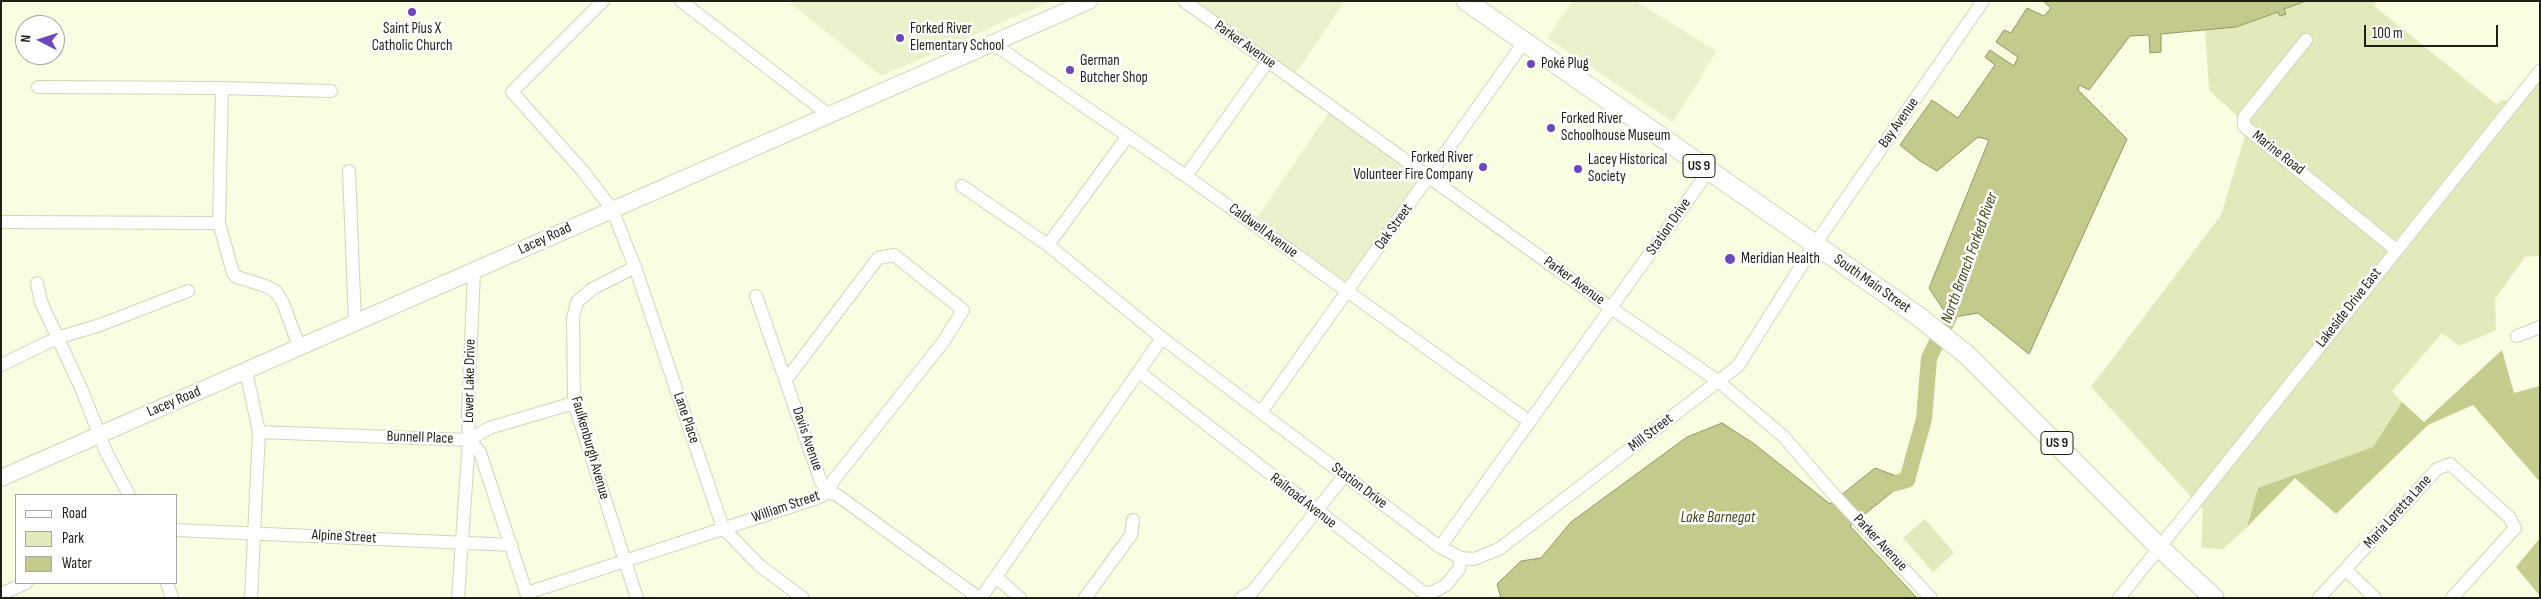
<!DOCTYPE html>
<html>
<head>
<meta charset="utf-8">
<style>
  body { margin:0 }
  #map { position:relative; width:2541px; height:599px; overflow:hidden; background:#f9fde1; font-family:"Sofia Sans Condensed",sans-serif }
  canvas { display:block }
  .frame { position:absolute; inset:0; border:2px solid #1e1f15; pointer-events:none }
  .legend { position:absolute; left:15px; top:494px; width:162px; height:90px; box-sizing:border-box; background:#fff; border:1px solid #a5a5a1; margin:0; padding:6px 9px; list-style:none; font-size:15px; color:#1e1f15 }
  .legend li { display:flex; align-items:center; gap:10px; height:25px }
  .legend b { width:25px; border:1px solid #a5a5a1 }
  .north { position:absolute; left:15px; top:15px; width:50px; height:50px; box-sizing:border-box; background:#fff; border:1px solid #a5a5a1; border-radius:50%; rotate:275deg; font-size:14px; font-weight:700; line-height:20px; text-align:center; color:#1e1f15 }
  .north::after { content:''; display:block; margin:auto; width:18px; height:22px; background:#6d47bf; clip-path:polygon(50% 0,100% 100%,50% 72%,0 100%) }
  .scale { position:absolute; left:2364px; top:25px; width:134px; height:22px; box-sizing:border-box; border:2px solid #1e1f15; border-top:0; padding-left:6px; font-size:15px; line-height:18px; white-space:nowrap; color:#1e1f15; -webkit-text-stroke:4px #fff; paint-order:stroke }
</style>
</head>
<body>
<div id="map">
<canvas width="2541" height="599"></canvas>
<div class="frame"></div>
<ul class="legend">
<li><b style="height:6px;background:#fff"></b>Road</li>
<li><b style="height:14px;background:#e3e9ba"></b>Park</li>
<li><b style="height:14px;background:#c3ca8c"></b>Water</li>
</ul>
<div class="north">N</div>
<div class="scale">100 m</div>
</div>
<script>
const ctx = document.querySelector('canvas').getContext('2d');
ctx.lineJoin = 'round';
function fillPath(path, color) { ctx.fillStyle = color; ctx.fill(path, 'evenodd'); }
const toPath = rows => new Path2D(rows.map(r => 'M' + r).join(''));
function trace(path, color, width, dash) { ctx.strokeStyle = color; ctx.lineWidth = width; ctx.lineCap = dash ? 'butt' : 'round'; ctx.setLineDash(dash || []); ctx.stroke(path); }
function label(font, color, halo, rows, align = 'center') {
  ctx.font = font + ' "Sofia Sans Condensed",sans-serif'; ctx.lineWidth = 5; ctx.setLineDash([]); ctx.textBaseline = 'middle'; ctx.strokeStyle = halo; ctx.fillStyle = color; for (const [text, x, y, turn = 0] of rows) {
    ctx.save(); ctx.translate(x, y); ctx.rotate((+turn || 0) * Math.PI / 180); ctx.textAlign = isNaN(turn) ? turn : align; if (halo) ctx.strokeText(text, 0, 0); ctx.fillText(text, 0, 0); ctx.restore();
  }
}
const built = toPath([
  [788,1,1051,1,881,76],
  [1191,1,1345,1,1295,74],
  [1573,1,1635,1,1717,51,1673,122,1547,38],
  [1330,111,1424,181,1346,286,1256,219]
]);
const green = toPath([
  [2306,1,2377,1,2374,6,2496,104,2502,100,2507,101,2540,63,2540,256,2525,257,2495,299,2496,330,2459,346,2442,333,2392,391,2402,402,2373,447,2258,488,2247,527,2223,549,2201,548,2203,510,2091,387,2221,215,2248,126,2209,90,2205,28,2236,27,2278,12,2280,16,2284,9],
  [1925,519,1954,553,1933,572,1903,538]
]);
const forest = toPath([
  [2502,350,2514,393,2540,386,2540,482,2473,405,2428,425,2336,514,2295,478,2247,527,2258,488,2373,447,2402,402,2424,422],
  [2540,538,2540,596,2516,567]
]);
const water = toPath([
  [2043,1,2306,1,2284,9,2286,14,2280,16,2278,12,2236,27,2161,34,2161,52,2150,53,2149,35,2130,36,2089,90,2079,85,2078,90,2127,139,2029,354,1978,313,1955,317,1947,315,1929,288,1989,140,1978,137,1937,171,1920,161,1900,145,1932,100,1958,118,1995,65,1985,57,1990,50,2014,66,2018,57,1996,42,2004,30,2011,33,2027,8,2044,16,2051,8,2043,1],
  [1722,423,1753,443,1830,504,1875,468,1907,480,1850,526,1917,598,1501,598,1497,584,1521,561,1541,558,1571,522,1687,437,1722,423]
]);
const river = toPath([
  [1885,486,1907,480,1924,419,1929,358,1959,297]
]);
const minor = toPath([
  [603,1,512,92,582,170,612,209,635,267,723,528,760,566,803,598],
  [681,1,829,115],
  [1184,1,1611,308,1718,381,1783,436,1836,497,1931,598],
  [2306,40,2244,117,2244,126,2395,249],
  [992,43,1186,176,1530,422],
  [38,87,222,88,331,91],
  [222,88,219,223,233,273,237,277,266,286,276,292,283,303,300,349],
  [349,171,355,323],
  [1186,176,1268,61],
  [962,186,1048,245,1162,338,1440,547,1461,558,1474,559,1499,549,1738,366,1815,244,1983,1],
  [1,222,219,223],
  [1048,245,1127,137],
  [635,267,592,289,577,302,573,318,574,403,637,598],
  [474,272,468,412,469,440,480,452,528,598],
  [37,283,41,302,81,388,107,454,129,495],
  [756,296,821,482,828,492,837,495,979,598],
  [2517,336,2540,327],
  [1,365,57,338,100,325,188,291],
  [246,371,259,432,251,598],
  [1139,372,1424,593,1433,592,1446,585,1459,569,1461,558],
  [1262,411,1524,42],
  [259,432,469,440,489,428,574,403],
  [176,530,512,545],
  [1440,547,1708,172],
  [2346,570,2375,598],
  [996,577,1020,598],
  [167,583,172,598],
  [527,593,820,497,828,492,833,481,944,341,963,310,894,255,878,258,786,380],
  [1,594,26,583],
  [458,598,469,440],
  [981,598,1162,338],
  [1085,598,1131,535,1133,520],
  [1241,598,1253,591,1344,476],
  [2119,598,2540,71],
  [2319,598,2437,469,2450,464,2509,517,2515,528,2452,598]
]);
const major = toPath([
  [1,478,1089,1]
]);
const highway = toPath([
  [1466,1,1918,316,1967,355,2159,547,2214,598]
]);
const markers = [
  [412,12,5,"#6d47bf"],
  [900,38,5,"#6d47bf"],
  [1531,64,5,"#6d47bf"],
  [1070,70,5,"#6d47bf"],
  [1551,128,5,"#6d47bf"],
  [1483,167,5,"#6d47bf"],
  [1578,169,5,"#6d47bf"],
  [1730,259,6,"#6d47bf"]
];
const shields = [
  [1699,166,32],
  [2057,443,32]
];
const shieldNames = [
  ["US 9",1699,166],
  ["US 9",2057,443]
];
const poiNames = [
  ["Saint Pius X",412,29,"center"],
  ["Catholic Church",412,46,"center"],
  ["Forked River",910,29],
  ["Elementary School",910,46],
  ["German",1080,61],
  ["Butcher Shop",1080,78],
  ["Poké Plug",1541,64],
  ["Forked River",1561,119],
  ["Schoolhouse Museum",1561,136],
  ["Forked River",1473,158,"right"],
  ["Volunteer Fire Company",1473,175,"right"],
  ["Lacey Historical",1588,160],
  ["Society",1588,177],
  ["Meridian Health",1741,259]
];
const streetNames = [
  ["Parker Avenue",1245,45,35],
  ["Bay Avenue",1899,123,-55],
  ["Marine Road",2278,153,38],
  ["Oak Street",1394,227,-54],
  ["Station Drive",1669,227,-55],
  ["Caldwell Avenue",1263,231,36],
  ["Lacey Road",545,239,-25],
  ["Parker Avenue",1574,281,36],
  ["South Main Street",1872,284,35],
  ["Lakeside Drive East",2349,308,-52],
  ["Lower Lake Drive",470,381,-89],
  ["Lacey Road",174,402,-23],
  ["Lane Place",686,418,71],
  ["Mill Street",1651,433,-38],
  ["Bunnell Place",420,438,2],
  ["Davis Avenue",807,439,71],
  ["Faulkenburgh Avenue",590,448,74],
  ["Station Drive",1359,486,37],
  ["Railroad Avenue",1303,501,38],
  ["William Street",786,507,-19],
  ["Maria Loretta Lane",2398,512,-48],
  ["Alpine Street",344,537,3],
  ["Parker Avenue",1880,543,47]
];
const waterNames = [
  ["North Branch Forked River",1970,258,-70],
  ["Lake Barnegat",1718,518]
];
fillPath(built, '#ecf1cd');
fillPath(green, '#e3e9ba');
fillPath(forest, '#c5cc8d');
fillPath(water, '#c3ca8c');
trace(water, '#929768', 1);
trace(river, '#c3ca8c', 16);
trace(minor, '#d1d5ba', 14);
trace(major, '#d1d5ba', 18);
trace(highway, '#d1d5ba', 21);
trace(minor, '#fff', 12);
trace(major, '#fff', 16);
trace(highway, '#fff', 19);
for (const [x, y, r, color] of markers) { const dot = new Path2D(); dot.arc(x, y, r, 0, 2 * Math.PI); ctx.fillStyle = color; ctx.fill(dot); trace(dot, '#fff', 2); }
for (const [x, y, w] of shields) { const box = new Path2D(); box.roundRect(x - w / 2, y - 11.5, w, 23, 4); ctx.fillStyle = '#fff'; ctx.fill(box); trace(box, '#1e1f15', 1); }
label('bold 14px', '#1e1f15', null, shieldNames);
label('15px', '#1e1f15', '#fff', poiNames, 'left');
label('15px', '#1e1f15', '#fff', streetNames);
label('italic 16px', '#434718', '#fff', waterNames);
</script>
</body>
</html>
